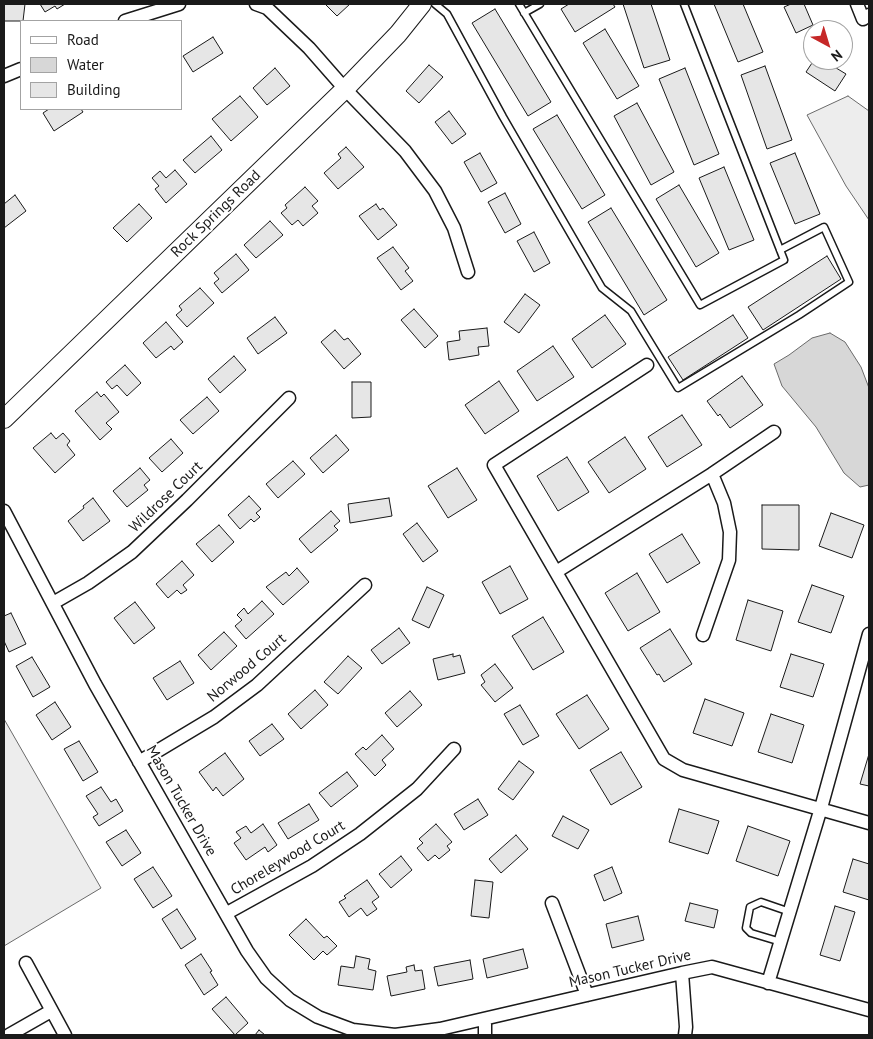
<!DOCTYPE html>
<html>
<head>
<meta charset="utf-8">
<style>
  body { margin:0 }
  #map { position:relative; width:873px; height:1039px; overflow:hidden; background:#fff; font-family:"PT Sans",sans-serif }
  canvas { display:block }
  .frame { position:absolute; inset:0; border:5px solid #1a1a1a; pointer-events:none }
  .legend { position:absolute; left:20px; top:20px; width:162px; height:90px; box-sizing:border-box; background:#fff; border:1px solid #a3a3a3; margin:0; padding:6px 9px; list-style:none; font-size:15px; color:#1a1a1a }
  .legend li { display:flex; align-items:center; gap:10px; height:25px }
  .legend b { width:25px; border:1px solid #a3a3a3 }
  .north { position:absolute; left:803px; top:20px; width:50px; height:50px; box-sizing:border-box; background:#fff; border:1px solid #a3a3a3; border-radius:50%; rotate:141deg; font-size:14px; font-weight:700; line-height:20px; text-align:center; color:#1a1a1a }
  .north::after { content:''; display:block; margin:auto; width:18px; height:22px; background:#c62828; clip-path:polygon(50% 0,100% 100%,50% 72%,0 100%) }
</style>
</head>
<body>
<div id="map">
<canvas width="873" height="1039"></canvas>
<div class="frame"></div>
<ul class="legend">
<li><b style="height:6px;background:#fff"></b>Road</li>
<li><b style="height:14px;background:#d7d7d7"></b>Water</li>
<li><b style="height:14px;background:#e6e6e6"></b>Building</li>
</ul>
<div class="north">N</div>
</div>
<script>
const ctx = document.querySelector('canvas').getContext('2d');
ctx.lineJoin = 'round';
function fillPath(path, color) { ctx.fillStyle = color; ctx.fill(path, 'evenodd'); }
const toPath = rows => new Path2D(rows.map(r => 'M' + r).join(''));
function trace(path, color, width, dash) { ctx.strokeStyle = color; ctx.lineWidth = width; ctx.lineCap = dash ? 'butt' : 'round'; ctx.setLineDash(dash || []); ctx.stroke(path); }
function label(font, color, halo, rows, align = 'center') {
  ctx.font = font + ' "PT Sans",sans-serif'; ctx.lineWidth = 4; ctx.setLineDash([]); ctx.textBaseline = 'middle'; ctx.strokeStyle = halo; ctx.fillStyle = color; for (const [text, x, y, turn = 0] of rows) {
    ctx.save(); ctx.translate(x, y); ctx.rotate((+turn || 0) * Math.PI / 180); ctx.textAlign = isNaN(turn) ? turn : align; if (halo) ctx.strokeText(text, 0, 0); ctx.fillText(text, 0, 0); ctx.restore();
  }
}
const built = toPath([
  [848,96,869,111,869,220,846,186,807,115,848,96],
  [4,719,101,888,4,946,4,719]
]);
const water = toPath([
  [830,333,845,342,861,367,869,388,869,485,860,487,844,473,816,427,782,386,774,364,789,355,812,338,830,333]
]);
const building = toPath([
  [4,4,25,4,23,21,4,21,4,4],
  [40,4,65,4,57,9,55,6,45,12,40,4],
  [325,4,350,4,337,16,325,4],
  [569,4,613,4,615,7,575,32,561,9,569,4],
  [623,4,651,4,670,60,644,68,623,4],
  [714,4,743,4,763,52,738,62,714,4],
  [791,4,804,4,813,25,796,33,784,7,791,4],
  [495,9,551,102,528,116,472,23,495,9],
  [605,29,639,86,617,99,583,43,605,29],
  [213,37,223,53,193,72,183,56,213,37],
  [814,60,823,60,846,74,835,91,806,72,814,60],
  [429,65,443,77,419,103,406,91,429,65],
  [765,66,792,140,767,149,741,75,765,66],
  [275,68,290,86,267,105,253,88,275,68],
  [685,68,719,154,694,165,659,79,685,68],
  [240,96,258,117,231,141,212,119,240,96],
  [637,103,674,172,651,185,614,116,637,103],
  [49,109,81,109,83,112,54,131,43,113,49,109],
  [449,111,466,134,452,144,435,122,449,111],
  [557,115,605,195,582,209,533,129,557,115],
  [211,136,222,150,195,173,183,160,211,136],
  [346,147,364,167,338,189,324,173,341,158,338,154,346,147],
  [480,153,497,183,481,192,464,162,480,153],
  [795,153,820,214,795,224,770,163,795,153],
  [724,167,754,240,729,250,699,178,724,167],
  [175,170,187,184,166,203,155,189,159,186,152,178,160,171,166,178,175,170],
  [679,185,719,253,696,267,656,199,679,185],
  [305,187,318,201,312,206,318,213,303,226,298,220,292,225,281,213,287,208,285,205,305,187],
  [505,193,521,224,505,233,488,202,505,193],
  [15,195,26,211,4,228,4,204,15,195],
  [139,204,152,218,127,242,113,228,139,204],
  [376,204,380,210,383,208,397,225,378,240,359,216,376,204],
  [611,208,667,300,644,315,588,222,611,208],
  [270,221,283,235,256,258,244,245,270,221],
  [534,232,550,263,534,272,517,241,534,232],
  [393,247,409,268,405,271,413,281,401,290,377,258,393,247],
  [236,254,249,270,222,293,214,283,219,279,214,273,236,254],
  [827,256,841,279,763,330,748,307,827,256],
  [200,288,214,303,187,327,176,315,182,310,179,306,200,288],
  [525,294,540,305,519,333,504,322,525,294],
  [414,309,438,336,425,348,401,320,414,309],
  [605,315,626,344,592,368,572,339,605,315],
  [733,315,748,338,683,380,668,357,733,315],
  [275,317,287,333,258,354,247,338,275,317],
  [166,322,183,342,174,350,171,346,156,358,143,343,166,322],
  [487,328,489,346,478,347,479,355,449,360,447,342,460,340,459,331,487,328],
  [335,330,344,340,348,338,361,354,344,369,321,342,335,330],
  [553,346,574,377,537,401,517,371,553,346],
  [234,356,246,370,220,393,208,379,234,356],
  [125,365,141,383,127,396,117,385,112,389,106,382,125,365],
  [742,376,763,405,730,428,720,414,718,416,707,401,742,376],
  [499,381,519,411,485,434,465,405,499,381],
  [352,382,371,382,371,417,352,418,352,382],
  [97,392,101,397,104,394,119,412,106,423,112,429,100,440,75,411,97,392],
  [207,397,219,411,193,434,180,420,207,397],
  [682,415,702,445,667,467,648,437,682,415],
  [51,433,56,439,63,433,70,441,67,445,75,455,55,473,33,448,51,433],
  [336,435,349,450,323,473,310,458,336,435],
  [625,437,646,469,609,493,588,462,625,437],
  [171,439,183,453,162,472,149,458,171,439],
  [567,457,589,492,558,511,537,476,567,457],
  [293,461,305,474,278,498,266,484,293,461],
  [140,468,150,480,144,485,148,490,127,507,113,491,140,468],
  [457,468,477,500,448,518,428,486,457,468],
  [249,496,261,509,256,513,260,517,254,522,251,519,240,529,228,515,249,496],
  [93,498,110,521,83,541,68,521,84,508,83,506,93,498],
  [389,498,392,516,350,523,348,504,389,498],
  [762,505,799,505,799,550,762,549,762,505],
  [331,511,340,521,334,526,338,530,311,553,299,539,331,511],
  [831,513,864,525,852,558,819,546,831,513],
  [417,523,438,551,423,562,403,534,417,523],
  [219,525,234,542,212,562,196,544,219,525],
  [682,534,700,563,667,583,649,554,682,534],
  [182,561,194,575,183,585,187,590,181,594,177,590,168,598,156,584,182,561],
  [510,566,528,599,500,614,482,582,510,566],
  [297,568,309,582,283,605,266,587,286,572,289,576,297,568],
  [637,573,660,612,628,631,605,593,637,573],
  [812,585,844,596,831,633,798,622,812,585],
  [427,587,444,595,429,628,412,620,427,587],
  [748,600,783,611,771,651,736,640,748,600],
  [262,601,274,614,246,639,235,626,242,620,237,615,244,608,248,614,262,601],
  [135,602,155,628,134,644,114,618,135,602],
  [11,613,26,644,9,652,4,641,4,616,11,613],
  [543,617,564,652,533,670,512,636,543,617],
  [399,628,410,643,382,664,371,650,399,628],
  [670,629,692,664,664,682,659,674,657,675,640,648,670,629],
  [224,632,237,646,211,670,198,655,224,632],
  [453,654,453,657,460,655,465,673,438,680,433,659,453,654],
  [791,654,824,664,813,697,780,687,791,654],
  [348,656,362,668,338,694,324,682,348,656],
  [32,657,50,687,33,697,16,666,32,657],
  [180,661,194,683,167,700,153,678,180,661],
  [495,664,513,688,495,702,481,685,485,682,481,675,495,664],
  [315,690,328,705,301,729,288,714,315,690],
  [410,691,422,705,397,727,385,713,410,691],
  [587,695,609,729,579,749,556,714,587,695],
  [705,699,744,713,732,746,693,733,705,699],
  [55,702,71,727,52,740,36,715,55,702],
  [520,705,539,736,523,745,504,714,520,705],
  [771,714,804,725,792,763,758,752,771,714],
  [272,724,284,739,260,756,249,741,272,724],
  [382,735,394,749,382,760,386,765,375,776,355,754,363,747,366,750,382,735],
  [79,741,98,772,83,781,64,749,79,741],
  [621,752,642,787,611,805,590,770,621,752],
  [225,753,244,779,223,796,216,787,213,791,199,772,225,753],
  [869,754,869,786,860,784,869,754],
  [519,761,534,772,513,800,498,789,519,761],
  [347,772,358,786,331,807,319,793,347,772],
  [101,787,111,802,116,799,123,811,99,826,93,817,98,814,86,796,101,787],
  [478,799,488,815,464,830,454,814,478,799],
  [309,804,319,820,288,839,278,823,309,804],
  [679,809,719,821,708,854,669,842,679,809],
  [563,816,589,830,578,849,552,836,563,816],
  [263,824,277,845,268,852,265,847,246,860,234,843,241,838,236,832,246,826,251,833,263,824],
  [436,824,452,842,447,846,450,850,439,859,435,855,428,861,417,848,423,843,419,839,436,824],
  [748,826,790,841,778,876,736,861,748,826],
  [126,830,141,853,122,866,106,842,126,830],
  [516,835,528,849,501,873,489,859,516,835],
  [401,856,412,870,391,888,379,874,401,856],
  [853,859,869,864,869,900,843,892,853,859],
  [153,867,172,896,153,908,134,879,153,867],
  [612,867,622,893,604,901,594,875,612,867],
  [367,880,379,897,372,902,377,909,367,916,361,908,349,917,339,902,346,898,344,896,367,880],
  [475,880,493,882,489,918,471,916,475,880],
  [690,903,718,910,714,928,685,921,690,903],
  [835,906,855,912,840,961,820,955,835,906],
  [177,909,196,939,181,949,162,919,177,909],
  [638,916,644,940,612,948,606,924,638,916],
  [306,919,324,938,327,936,337,946,327,955,323,951,314,960,289,935,306,919],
  [523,949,528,968,487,978,483,959,523,949],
  [201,954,212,971,210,972,218,985,204,995,185,965,201,954],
  [356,956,370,959,368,969,376,971,373,990,338,985,341,966,354,968,356,956],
  [470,960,473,979,438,986,434,967,470,960],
  [414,965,415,971,422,970,425,989,391,996,387,976,407,972,406,967,414,965],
  [226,997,248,1023,235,1035,212,1009,226,997],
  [259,1030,265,1035,255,1035,259,1030]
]);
const lane = toPath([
  [435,4,447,14,503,117,602,288,631,311,678,388,799,315,849,282,824,227,780,250],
  [519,4,700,305,784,260,684,4],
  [524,13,540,4],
  [781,942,751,933,746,928,750,907,761,902,790,912]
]);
const street = toPath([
  [256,4,267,8,309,48,345,89,405,151,435,191,454,228,468,272],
  [857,4,863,19,869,15],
  [125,21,179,4],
  [4,76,21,69],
  [647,365,494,465,664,759,683,770,869,823],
  [4,511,95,684,247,951,266,978,290,1000,318,1017,353,1030,395,1035],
  [556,572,712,474,774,432],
  [53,603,88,583,132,552,187,500,289,398],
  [703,635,729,560,730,532,724,503,712,474],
  [139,762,214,717,257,685,365,585],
  [552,903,587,995],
  [227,913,312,866,360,834,417,789,454,749],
  [26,963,65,1035],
  [682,973,686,1027,685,1035],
  [768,983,821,808,869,634],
  [9,1035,51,1011],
  [395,1035,440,1029,682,973,712,967,869,1010],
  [485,1035,485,1019]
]);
const secondary = toPath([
  [4,419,345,89,398,34,422,4]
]);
const streetNames = [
  ["Rock Springs Road",216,214,-44],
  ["Wildrose Court",166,497,-44],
  ["Norwood Court",247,668,-40],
  ["Mason Tucker Drive",181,801,60],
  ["Choreleywood Court",288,858,-31],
  ["Mason Tucker Drive",630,969,-13]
];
fillPath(built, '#ededed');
trace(built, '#6a6a6a', 1);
fillPath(water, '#d7d7d7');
trace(water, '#6a6a6a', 1);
fillPath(building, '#e6e6e6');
trace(building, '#1a1a1a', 1);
trace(lane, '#1a1a1a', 9);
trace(street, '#1a1a1a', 15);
trace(secondary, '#1a1a1a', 20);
trace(lane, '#fff', 6);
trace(street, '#fff', 12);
trace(secondary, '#fff', 18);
label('15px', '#1a1a1a', '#fff', streetNames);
</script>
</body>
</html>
